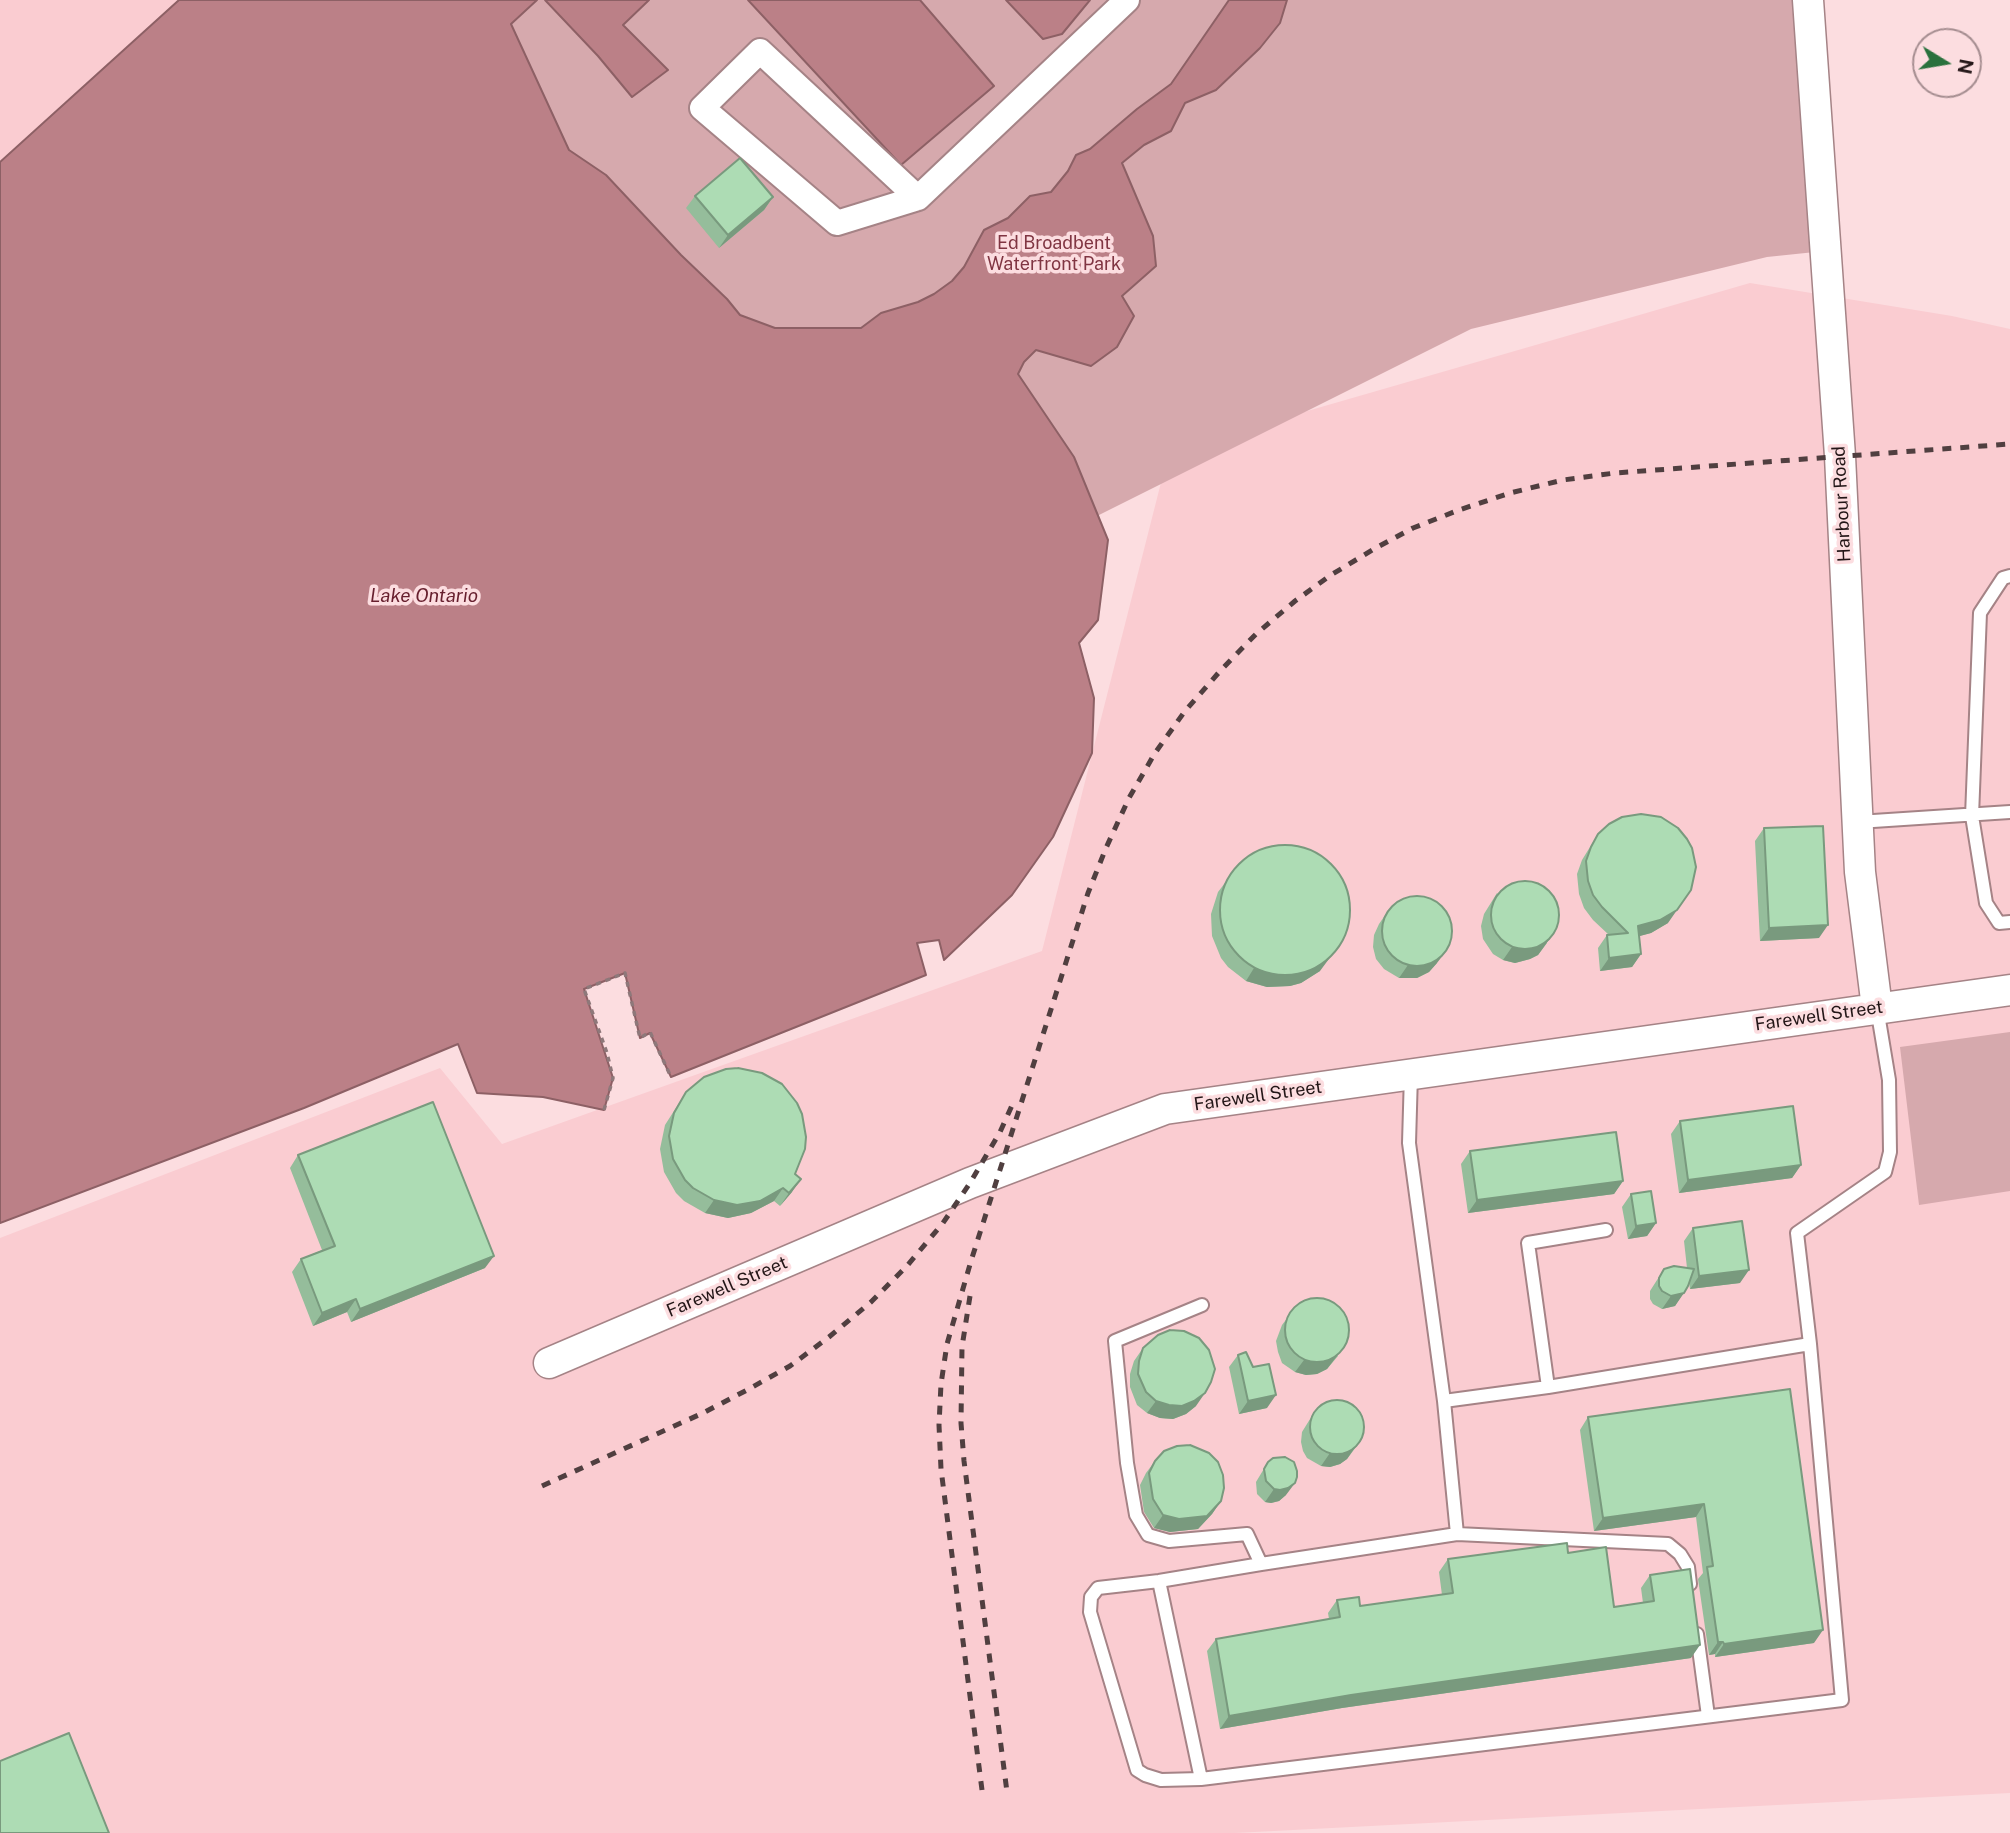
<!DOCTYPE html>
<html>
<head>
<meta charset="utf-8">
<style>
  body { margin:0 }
  #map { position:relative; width:2010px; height:1833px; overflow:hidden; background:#fcdde0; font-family:"Public Sans",sans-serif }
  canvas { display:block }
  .north { position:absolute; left:1912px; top:28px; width:70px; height:70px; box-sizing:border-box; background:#fcdde0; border:2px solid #a58d90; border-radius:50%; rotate:101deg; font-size:19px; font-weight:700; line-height:28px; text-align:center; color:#231617 }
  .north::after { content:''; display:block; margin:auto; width:24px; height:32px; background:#2a713d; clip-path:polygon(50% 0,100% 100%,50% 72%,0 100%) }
</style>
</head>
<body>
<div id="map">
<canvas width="2010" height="1833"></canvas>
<div class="north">N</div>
</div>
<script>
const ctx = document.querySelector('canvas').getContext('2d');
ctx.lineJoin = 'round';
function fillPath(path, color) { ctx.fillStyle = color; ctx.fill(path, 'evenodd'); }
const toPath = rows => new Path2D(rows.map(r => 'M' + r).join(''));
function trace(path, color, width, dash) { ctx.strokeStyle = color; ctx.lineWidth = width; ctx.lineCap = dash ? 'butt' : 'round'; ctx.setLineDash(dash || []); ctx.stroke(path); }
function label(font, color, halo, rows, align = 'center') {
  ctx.font = font + ' "Public Sans",sans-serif'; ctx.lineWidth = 7; ctx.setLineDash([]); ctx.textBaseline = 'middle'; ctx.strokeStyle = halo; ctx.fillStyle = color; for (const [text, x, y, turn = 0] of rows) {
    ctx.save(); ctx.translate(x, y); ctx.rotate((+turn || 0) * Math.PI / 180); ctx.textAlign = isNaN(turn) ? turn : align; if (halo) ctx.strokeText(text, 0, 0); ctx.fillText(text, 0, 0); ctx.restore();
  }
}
const built = toPath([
  [0,0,179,0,0,162],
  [1750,283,1952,316,2010,329,2010,1793,1235,1833,0,1833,0,1238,440,1068,502,1144,1042,951,1169,451]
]);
const green = toPath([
  [414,0,1799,0,1815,252,1767,257,1471,329,1051,539,730,368],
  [2010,1032,2010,1191,1919,1205,1900,1047]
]);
const water = toPath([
  [179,0,537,0,511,24,569,150,606,175,681,255,727,299,740,315,775,328,861,328,881,313,918,302,934,294,952,281,964,267,984,230,1008,218,1030,196,1051,192,1068,171,1076,155,1090,149,1137,109,1171,84,1229,0,1287,0,1280,23,1260,48,1216,90,1185,103,1171,131,1144,145,1122,163,1153,236,1156,266,1122,296,1134,316,1117,347,1091,366,1036,350,1024,362,1018,374,1074,457,1108,540,1098,620,1079,643,1094,698,1092,753,1053,837,1012,895,944,960,939,940,917,943,926,975,671,1077,650,1033,640,1038,625,973,584,989,613,1078,604,1110,543,1097,477,1093,458,1044,304,1108,0,1223,0,162,179,0],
  [545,0,649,0,623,25,668,70,632,97,598,56,545,0],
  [748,0,920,0,994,86,901,165,748,0],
  [1006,0,1090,0,1062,34,1043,39,1006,0]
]);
const path = toPath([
  [604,1110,613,1078,607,1053,584,989,625,973,640,1038,650,1032,671,1077]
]);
const service = toPath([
  [2010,576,2003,578,1980,613,1972,816,1986,903,1999,923,2010,922],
  [1858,822,2010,812],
  [1411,1074,1409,1143,1444,1401,1457,1534],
  [1202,1305,1115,1341,1127,1463,1136,1515,1148,1535,1169,1541,1247,1534,1261,1564],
  [1810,1344,1797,1233,1885,1172,1890,1152,1889,1080,1877,1008],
  [1548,1387,1528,1243,1606,1230],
  [1444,1401,1548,1387,1810,1344,1842,1700,1201,1779,1161,1780,1145,1775,1137,1770,1090,1612,1091,1597,1098,1588,1159,1581,1261,1564,1457,1534,1668,1544,1680,1554,1688,1567,1690,1584],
  [1159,1581,1201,1779],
  [1697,1634,1708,1716]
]);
const minor = toPath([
  [918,198,760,51,702,108,837,223,918,198,1127,0]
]);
const tertiary = toPath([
  [1808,0,1840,456,1860,872,1877,1008],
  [549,1363,970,1183,1165,1109,2010,990]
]);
const rail = toPath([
  [970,1296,962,1347,961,1423,964,1461,1007,1792],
  [542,1486,703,1413,747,1390,790,1366,829,1337,871,1302,906,1267,943,1223,970,1183,1000,1132,1014,1101],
  [982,1790,941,1469,939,1425,941,1384,947,1344,971,1261,1088,893,1106,848,1129,798,1155,753,1185,711,1221,670,1256,634,1295,601,1331,575,1374,549,1413,528,1459,510,1510,493,1563,480,1615,473,2010,444]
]);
const wall = toPath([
  [695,196,773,197,764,210,719,248,686,208],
  [1764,828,1819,938,1760,941,1755,841],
  [1598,834,1668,923,1651,933,1639,936,1641,954,1632,967,1600,971,1598,948,1607,935,1609,935,1593,920,1584,908,1579,894,1577,874,1582,860],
  [1241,862,1320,971,1301,983,1290,986,1267,987,1246,981,1228,967,1221,958,1212,936,1211,914,1218,892],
  [1497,893,1547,943,1538,955,1530,959,1515,963,1503,960,1493,954,1483,939,1481,926,1484,914],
  [1388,911,1437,963,1429,972,1417,978,1399,978,1384,969,1376,959,1373,947,1374,935,1379,924],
  [686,1092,795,1174,792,1192,780,1206,774,1201,751,1213,728,1218,705,1213,684,1201,676,1193,664,1172,660,1149,665,1125],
  [1680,1121,1801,1165,1792,1178,1679,1193,1671,1134],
  [1470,1151,1623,1181,1614,1194,1468,1213,1461,1164],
  [298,1155,485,1268,351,1322,347,1312,313,1326,292,1272,301,1259,322,1250,290,1168],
  [1631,1194,1656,1223,1647,1236,1628,1239,1622,1207],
  [1693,1228,1740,1283,1690,1289,1689,1283,1675,1306,1662,1309,1653,1304,1650,1299,1650,1291,1664,1269,1687,1268,1684,1241],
  [1291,1313,1338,1356,1327,1369,1317,1374,1306,1375,1295,1372,1282,1363,1278,1352,1276,1341,1282,1325],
  [1143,1348,1196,1406,1186,1414,1173,1419,1160,1418,1147,1413,1137,1405,1130,1387,1130,1374,1134,1361],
  [1238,1355,1267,1408,1239,1414,1229,1367],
  [1790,1389,1814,1643,1715,1657,1715,1654,1709,1655,1698,1579,1703,1573,1696,1517,1594,1531,1580,1430,1588,1417],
  [1315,1411,1362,1439,1347,1459,1340,1464,1330,1467,1321,1466,1307,1458,1303,1451,1301,1442,1302,1432],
  [1155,1461,1221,1501,1212,1514,1198,1529,1170,1532,1154,1528,1144,1512,1140,1485,1146,1473],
  [1268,1462,1286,1495,1279,1501,1271,1503,1265,1502,1257,1494,1256,1482],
  [1568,1553,1614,1607,1643,1603,1641,1588,1650,1575,1691,1658,1342,1708,1220,1729,1207,1651,1216,1639,1329,1619,1328,1613,1337,1600,1360,1606,1442,1595,1439,1572,1448,1559]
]);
const shadedWall = toPath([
  [773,197,764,210,719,248,728,235],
  [1691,890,1668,923,1651,933,1629,939,1638,926],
  [1828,925,1819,938,1760,941,1769,928],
  [1556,930,1538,955,1530,959,1515,963,1503,960,1512,947],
  [1343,940,1320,971,1301,983,1290,986,1267,987,1246,981,1254,968],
  [1446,951,1437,963,1429,972,1417,978,1399,978,1408,965],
  [1641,954,1632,967,1600,971,1609,958],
  [1801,1165,1792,1178,1679,1193,1688,1180],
  [801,1179,792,1192,780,1206,789,1193],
  [1623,1181,1614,1194,1468,1213,1477,1200],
  [783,1188,774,1201,751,1213,728,1218,705,1213,714,1200],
  [1656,1223,1647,1236,1628,1239,1636,1226],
  [494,1256,485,1268,351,1322,360,1309],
  [1749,1270,1740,1283,1690,1289,1699,1276],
  [1684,1293,1675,1306,1662,1309,1671,1296],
  [356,1299,347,1312,313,1326,322,1313],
  [1347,1343,1327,1369,1317,1374,1306,1375,1295,1372,1304,1360],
  [1205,1393,1196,1406,1186,1414,1173,1419,1160,1418,1147,1413,1156,1401],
  [1276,1395,1267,1408,1239,1414,1248,1401],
  [1356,1446,1347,1459,1340,1464,1330,1467,1321,1466,1330,1453],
  [1295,1483,1286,1495,1279,1501,1271,1503,1265,1502,1274,1489],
  [1221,1501,1212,1514,1198,1529,1170,1532,1154,1528,1163,1515],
  [1704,1504,1696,1517,1594,1531,1603,1518],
  [1823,1630,1814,1643,1715,1657,1724,1644],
  [1718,1642,1723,1642,1715,1654,1709,1655],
  [1700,1645,1691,1658,1342,1708,1220,1729,1229,1716,1351,1695]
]);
const building = toPath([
  [740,158,773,197,728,235,695,196,740,158],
  [1641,814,1661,817,1678,828,1687,839,1692,848,1696,867,1691,890,1677,910,1660,920,1638,926,1641,954,1609,958,1607,935,1628,933,1602,907,1593,895,1588,881,1586,861,1591,847,1598,834,1609,824,1622,817,1641,814],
  [1823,826,1828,925,1769,928,1764,828,1823,826],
  '1220 910a65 65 0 1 1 130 0a65 65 0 1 1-130 0Z',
  '1491 915a34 34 0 1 1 68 0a34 34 0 1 1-68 0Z',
  '1382 931a35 35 0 1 1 70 0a35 35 0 1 1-70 0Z',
  [738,1068,762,1073,782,1084,797,1103,802,1114,806,1137,805,1149,795,1174,801,1179,789,1193,783,1188,760,1201,737,1205,714,1200,693,1188,685,1180,673,1159,669,1136,674,1113,686,1092,704,1077,726,1069,738,1068],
  [433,1102,494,1256,360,1309,356,1299,322,1313,301,1259,335,1246,298,1155,433,1102],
  [1793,1106,1801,1165,1688,1180,1680,1121,1793,1106],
  [1616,1132,1623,1181,1477,1200,1470,1151,1616,1132],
  [1651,1191,1656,1223,1636,1226,1631,1194,1651,1191],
  [1742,1221,1749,1270,1699,1276,1693,1228,1742,1221],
  [1674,1266,1694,1269,1688,1286,1684,1293,1671,1296,1662,1291,1659,1286,1659,1278,1664,1269,1674,1266],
  '1285 1330a32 32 0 1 1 64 0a32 32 0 1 1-64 0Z',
  [1170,1330,1184,1331,1199,1338,1209,1350,1215,1369,1211,1382,1205,1393,1194,1401,1182,1406,1169,1405,1156,1401,1146,1392,1138,1374,1139,1361,1143,1348,1158,1335,1170,1330],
  [1246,1352,1253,1367,1269,1364,1276,1395,1248,1401,1238,1355,1246,1352],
  [1790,1389,1823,1630,1724,1644,1723,1642,1718,1642,1707,1567,1713,1566,1704,1504,1603,1518,1588,1417,1790,1389],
  '1310 1427a27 27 0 1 1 54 0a27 27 0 1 1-54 0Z',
  [1190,1445,1209,1453,1218,1462,1223,1475,1224,1488,1221,1501,1207,1516,1179,1519,1163,1515,1153,1499,1149,1473,1155,1461,1164,1451,1177,1446,1190,1445],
  [1285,1457,1294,1462,1297,1471,1297,1477,1295,1483,1288,1488,1280,1490,1274,1489,1266,1481,1264,1469,1268,1462,1273,1458,1285,1457],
  [1567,1543,1568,1553,1606,1547,1614,1607,1654,1601,1650,1575,1690,1569,1700,1645,1351,1695,1229,1716,1216,1639,1340,1617,1337,1600,1359,1597,1360,1606,1453,1593,1448,1559,1567,1543],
  [69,1733,109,1833,0,1833,0,1761,69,1733]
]);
const parkNames = [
  ["Ed Broadbent",1054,243],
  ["Waterfront Park",1054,264]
];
const streetNames = [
  ["Harbour Road",1842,504,-93],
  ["Farewell Street",1819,1016,-8],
  ["Farewell Street",1258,1096,-8],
  ["Farewell Street",727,1287,-23]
];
const waterNames = [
  ["Lake Ontario",424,596]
];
fillPath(built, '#faccd1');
fillPath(green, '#d6a9ad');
fillPath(water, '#bb8087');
trace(water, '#8d6065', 2);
trace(service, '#a58386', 16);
trace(minor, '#a58386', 28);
trace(tertiary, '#a58386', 33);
trace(path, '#8e787a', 3.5, [5, 5]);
trace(service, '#fff', 12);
trace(minor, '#fff', 24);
trace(tertiary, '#fff', 30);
trace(rail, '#503f40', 5, [9, 9]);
fillPath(wall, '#95bd9b');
fillPath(shadedWall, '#799a7e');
fillPath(building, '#addcb4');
trace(building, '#799a7e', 2);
label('18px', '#803542', '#fcdde0', parkNames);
label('18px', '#231617', '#fcdde0', streetNames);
label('italic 19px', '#671f2e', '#fcdde0', waterNames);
</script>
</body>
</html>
